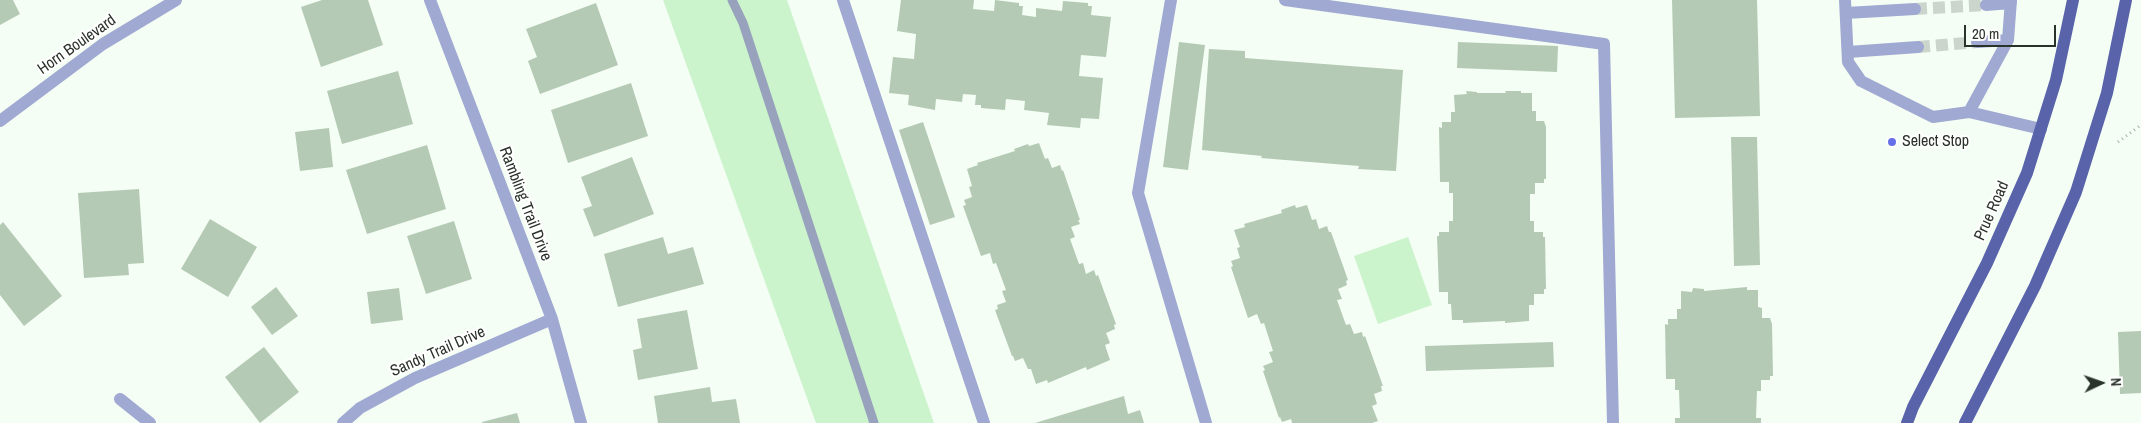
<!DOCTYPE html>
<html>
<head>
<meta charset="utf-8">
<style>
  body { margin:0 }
  #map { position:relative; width:2141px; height:423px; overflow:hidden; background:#f5fef5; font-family:"Archivo Narrow",sans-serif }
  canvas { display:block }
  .north { position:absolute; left:2076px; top:358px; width:50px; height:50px; -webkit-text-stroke:4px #fff; paint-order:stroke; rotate:87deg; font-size:14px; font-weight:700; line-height:20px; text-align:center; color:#2a332a }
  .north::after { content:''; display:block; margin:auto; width:18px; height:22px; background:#2a332a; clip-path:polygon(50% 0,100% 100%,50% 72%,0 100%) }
  .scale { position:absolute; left:1964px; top:25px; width:92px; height:22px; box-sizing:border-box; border:2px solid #2a332a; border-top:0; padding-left:6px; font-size:15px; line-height:18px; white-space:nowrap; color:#2a332a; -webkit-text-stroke:4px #fff; paint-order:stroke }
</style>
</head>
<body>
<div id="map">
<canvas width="2141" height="423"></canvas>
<div class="north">N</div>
<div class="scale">20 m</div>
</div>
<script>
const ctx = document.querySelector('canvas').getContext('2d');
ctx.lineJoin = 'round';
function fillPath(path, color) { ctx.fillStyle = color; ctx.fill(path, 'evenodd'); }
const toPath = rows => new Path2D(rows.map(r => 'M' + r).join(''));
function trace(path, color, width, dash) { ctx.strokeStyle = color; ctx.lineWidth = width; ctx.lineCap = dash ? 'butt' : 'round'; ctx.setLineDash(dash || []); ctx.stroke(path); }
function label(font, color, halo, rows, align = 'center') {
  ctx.font = font + ' "Archivo Narrow",sans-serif'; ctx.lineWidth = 4; ctx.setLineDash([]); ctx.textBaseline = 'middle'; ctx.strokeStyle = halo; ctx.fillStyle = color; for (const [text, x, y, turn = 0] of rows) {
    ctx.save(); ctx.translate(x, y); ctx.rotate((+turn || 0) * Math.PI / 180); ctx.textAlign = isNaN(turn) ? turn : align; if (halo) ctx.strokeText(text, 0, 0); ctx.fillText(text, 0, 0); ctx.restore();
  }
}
const green = toPath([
  [663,0,787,0,934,423,816,423],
  [1408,237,1432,305,1378,324,1354,256]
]);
const stream = toPath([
  [732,0,743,23,874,423]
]);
const building = toPath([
  [0,0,13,0,20,14,0,25],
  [322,0,368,0,383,45,321,67,301,7],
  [901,0,974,0,973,9,994,11,995,0,1019,3,1019,6,1023,6,1022,15,1036,17,1036,8,1062,11,1063,1,1088,3,1088,6,1092,6,1091,15,1111,17,1106,57,1081,55,1079,76,1103,78,1099,119,1081,118,1080,128,1047,125,1049,113,1024,110,1025,101,1006,99,1005,110,981,108,981,105,975,105,976,95,963,94,962,102,936,99,935,110,908,105,909,95,889,93,893,57,914,59,916,34,897,31],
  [1672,0,1757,0,1760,116,1675,118],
  [596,3,618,65,540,94,528,61,537,57,526,29],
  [1179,42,1205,45,1188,170,1163,167],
  [1458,42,1558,46,1557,72,1457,68],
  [1209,49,1245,51,1245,58,1403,70,1396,171,1358,169,1359,166,1261,158,1262,156,1202,150],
  [398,71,413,124,342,144,327,91],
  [631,83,648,136,568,163,551,110],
  [1466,91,1477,92,1477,93,1506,93,1505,91,1521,91,1521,93,1532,93,1532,111,1536,111,1536,121,1544,121,1546,127,1546,179,1544,179,1544,183,1535,183,1535,194,1530,194,1530,221,1534,221,1534,232,1543,232,1543,237,1545,237,1546,289,1544,289,1544,294,1534,294,1534,305,1529,305,1529,321,1505,323,1505,321,1463,323,1463,320,1452,320,1451,304,1448,304,1448,292,1439,292,1437,236,1439,236,1439,232,1449,232,1449,221,1453,221,1453,193,1449,193,1449,182,1440,182,1439,127,1442,128,1442,122,1451,122,1451,112,1455,112,1454,95,1467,94],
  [923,122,955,217,930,225,899,130],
  [329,128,333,167,300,171,295,132],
  [1731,137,1757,137,1760,265,1734,266],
  [1039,143,1045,159,1048,158,1052,168,1060,165,1062,171,1063,170,1080,220,1078,220,1080,224,1071,227,1075,237,1070,239,1079,264,1083,263,1086,274,1094,270,1096,276,1098,275,1116,324,1114,325,1115,329,1106,333,1110,343,1105,345,1110,360,1087,370,1086,367,1048,383,1047,380,1036,384,1031,369,1028,369,1023,358,1015,361,1013,356,1012,356,995,310,998,309,997,305,1006,302,1002,291,1006,290,996,263,993,264,990,253,981,256,963,206,966,205,964,200,972,197,969,187,972,186,967,169,978,165,977,163,1015,151,1014,149,1028,144,1029,146],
  [427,145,446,209,367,234,346,170],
  [632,157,654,214,594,237,583,209,592,206,581,177],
  [139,189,144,263,128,264,129,275,84,278,78,193],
  [1295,205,1296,208,1307,205,1312,220,1316,219,1319,229,1327,226,1329,232,1331,232,1348,280,1346,281,1347,285,1338,289,1342,299,1337,300,1346,325,1350,324,1354,334,1362,332,1363,337,1365,336,1383,386,1381,386,1382,391,1374,394,1377,404,1372,406,1378,421,1372,423,1292,423,1291,419,1282,422,1280,417,1279,418,1263,371,1265,370,1263,366,1273,362,1269,352,1273,351,1264,323,1261,324,1257,314,1248,318,1231,267,1233,266,1231,261,1240,258,1237,248,1240,247,1234,230,1245,227,1244,224,1282,213,1281,210],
  [210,219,257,247,228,297,181,269],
  [454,221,472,279,426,294,407,236],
  [3,222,62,296,24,326,0,295,0,225],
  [663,237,668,254,693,247,704,284,618,307,604,254],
  [276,287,298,316,272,335,251,307],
  [1747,287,1747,290,1758,290,1758,307,1762,308,1762,318,1770,318,1772,324,1773,376,1770,376,1770,380,1761,380,1761,391,1757,391,1756,418,1761,418,1761,423,1675,423,1675,418,1680,418,1679,390,1675,390,1675,379,1666,379,1665,324,1668,325,1668,319,1677,319,1677,309,1681,309,1681,291,1692,292,1693,288,1704,289,1704,291],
  [399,288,403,320,371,324,367,292],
  [687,310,698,369,638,380,633,350,642,348,637,319],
  [2141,331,2141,393,2120,394,2118,332],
  [1553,342,1554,367,1426,371,1425,346],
  [264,347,299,392,260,423,225,377],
  [710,387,712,402,736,399,740,423,658,423,654,396],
  [1124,396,1128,414,1140,410,1144,423,1035,423],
  [517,413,520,423,482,423,482,422]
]);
const minorTunnel = toPath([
  [1915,9,1986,5],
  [1918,47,1977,42]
]);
const path = toPath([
  [2118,142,2141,125]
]);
const minor = toPath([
  [430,0,552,319,581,423],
  [843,0,984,423],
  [1171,0,1138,193,1206,423],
  [1285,0,1604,44,1613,423],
  [1845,0,1848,62,1861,81,1933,117,1969,112,2041,129],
  [1986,5,2011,3],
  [1846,13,1915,9],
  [1977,42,2008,40],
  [1848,52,1918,47],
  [1969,112,2008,40,2011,0],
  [0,121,103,44,176,0],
  [120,399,150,423],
  [343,423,360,408,415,378,552,319]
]);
const major = toPath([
  [1907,423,1913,407,1987,263,2027,173,2056,80,2073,0],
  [1965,423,2035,286,2076,192,2107,93,2126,0]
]);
const markers = [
  [1892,142,5,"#6570e8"]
];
const streetNames = [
  ["Horn Boulevard",77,45,-35],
  ["Rambling Trail Drive",525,204,69],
  ["Prue Road",1992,211,-66],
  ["Sandy Trail Drive",438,352,-24]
];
const poiNames = [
  ["Select Stop",1902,142]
];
fillPath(green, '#cbf3cc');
trace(stream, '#99a2bc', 9);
fillPath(building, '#b4cab4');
trace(minorTunnel, '#ccd5cc', 12, [12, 6]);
trace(path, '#a5aea5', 3, [1, 4]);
trace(minor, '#a0a9d2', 12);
trace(major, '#5863aa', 12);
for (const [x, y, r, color] of markers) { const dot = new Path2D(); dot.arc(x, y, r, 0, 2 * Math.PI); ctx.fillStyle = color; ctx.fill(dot); trace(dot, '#fff', 2); }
label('16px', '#2a332a', '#fff', streetNames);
label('16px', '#2a332a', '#fff', poiNames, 'left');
</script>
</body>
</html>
